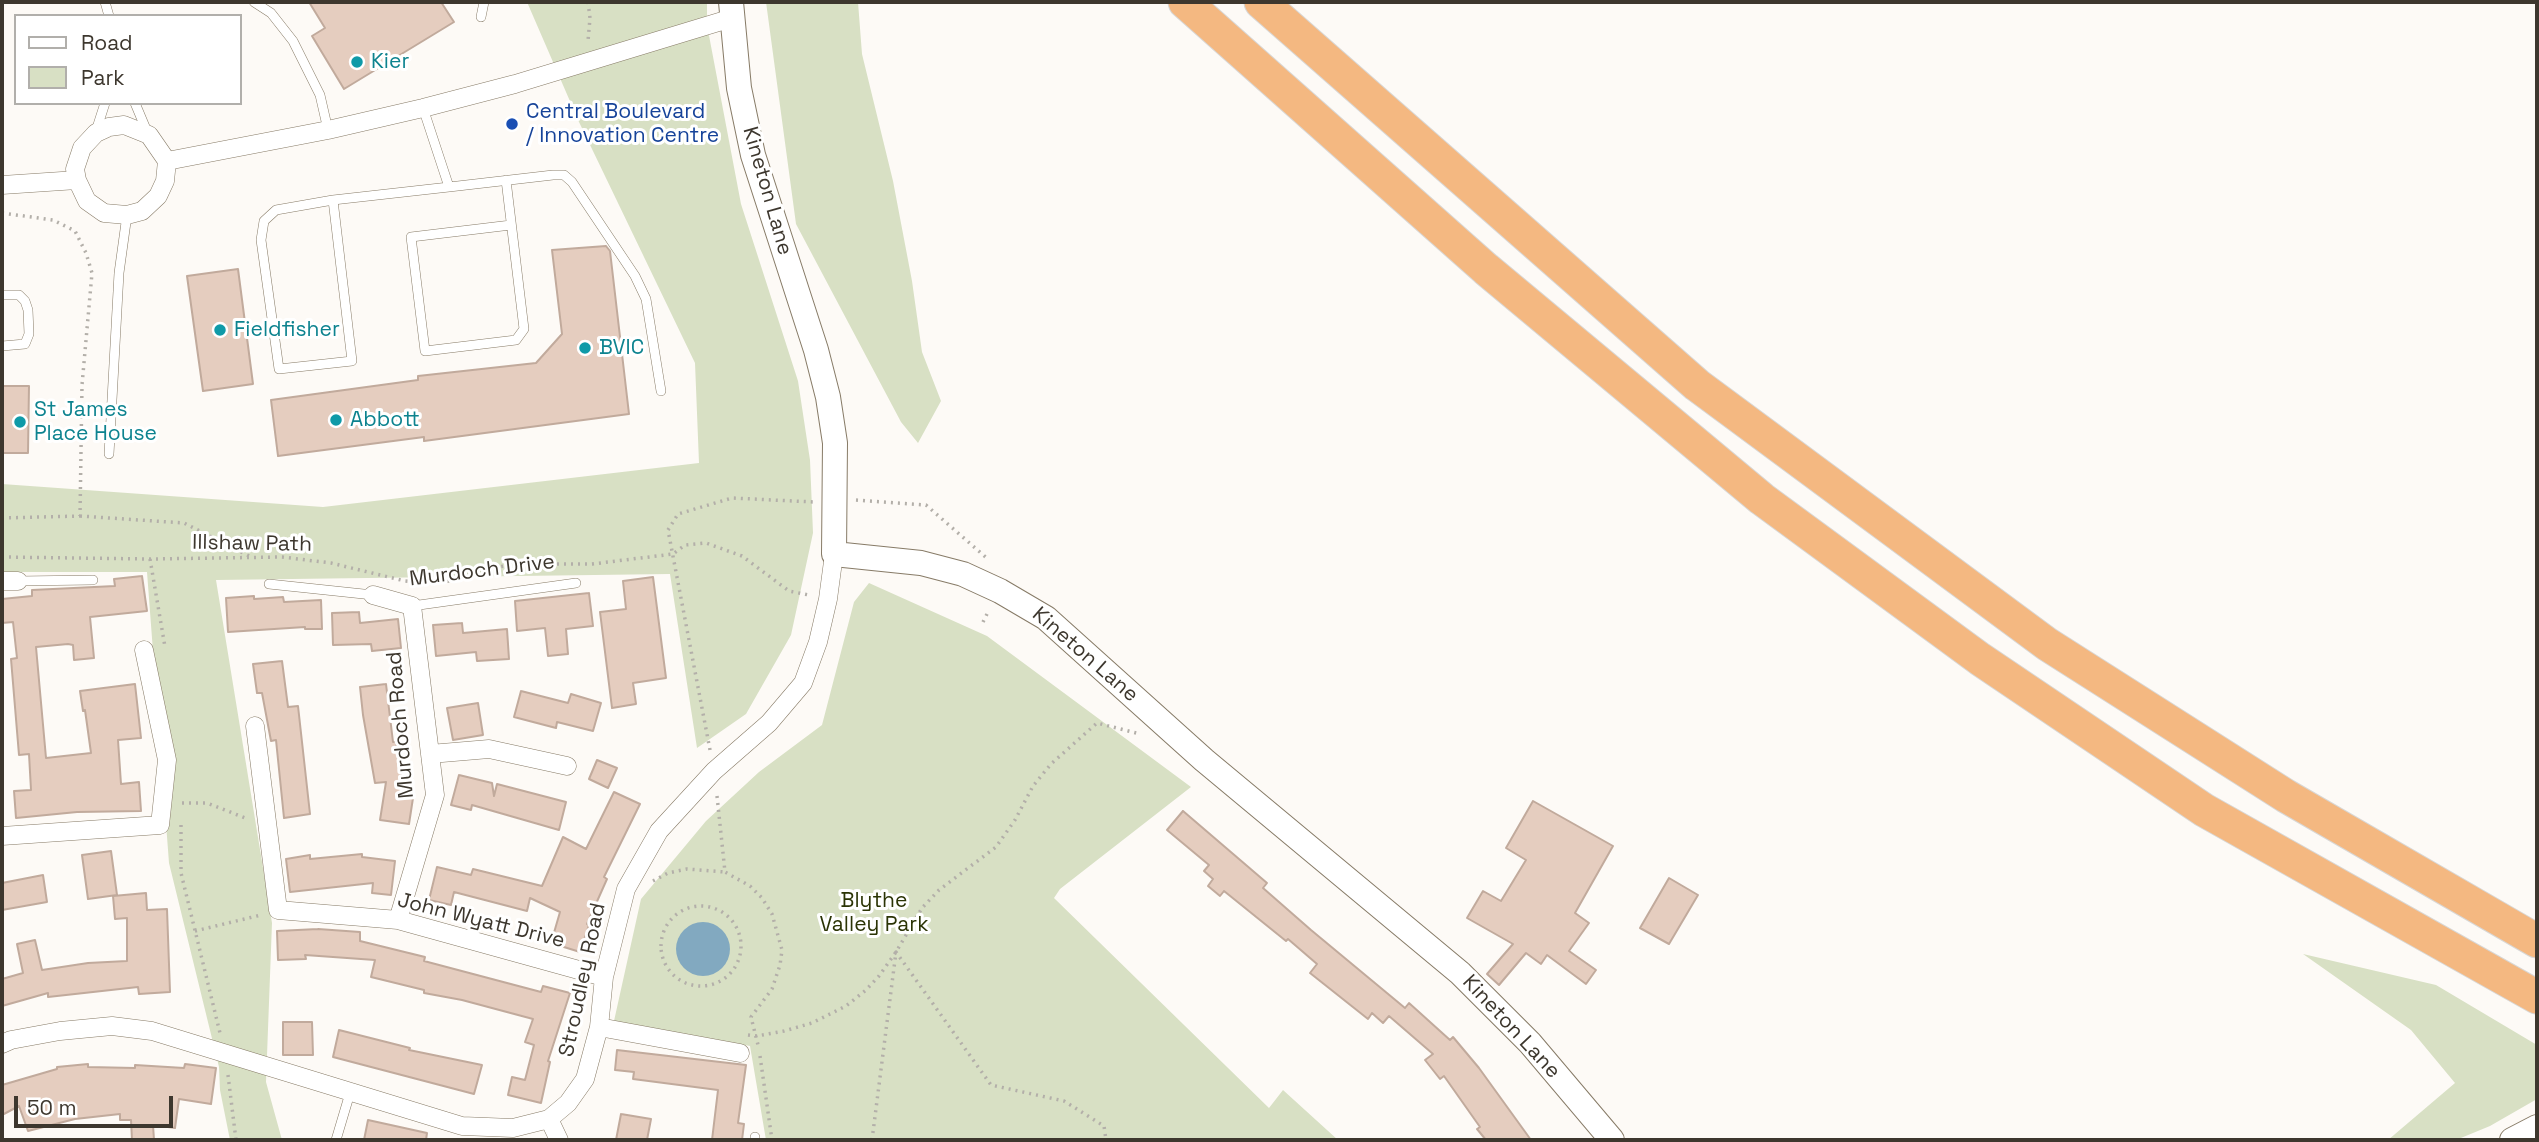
<!DOCTYPE html>
<html>
<head>
<meta charset="utf-8">
<style>
  body { margin:0 }
  #map { position:relative; width:2539px; height:1142px; overflow:hidden; background:#fdfaf6; font-family:"Space Grotesk",sans-serif }
  canvas { display:block }
  .frame { position:absolute; inset:0; border:4px solid #3d372e; pointer-events:none }
  .legend { position:absolute; left:14px; top:14px; width:228px; height:91px; box-sizing:border-box; background:#fff; border:2px solid #b1afab; margin:0; padding:9px 12px; list-style:none; font-size:21px; color:#3d372e }
  .legend li { display:flex; align-items:center; gap:14px; height:35px }
  .legend b { width:35px; border:2px solid #b1afab }
  .scale { position:absolute; left:14px; top:1096px; width:159px; height:32px; box-sizing:border-box; border:4px solid #3d372e; border-top:0; padding-left:9px; font-size:21px; line-height:24px; white-space:nowrap; color:#3d372e; -webkit-text-stroke:5px #fff; paint-order:stroke }
</style>
</head>
<body>
<div id="map">
<canvas width="2539" height="1142"></canvas>
<div class="frame"></div>
<ul class="legend">
<li><b style="height:9px;background:#fff"></b>Road</li>
<li><b style="height:19px;background:#d8e0c4"></b>Park</li>
</ul>
<div class="scale">50 m</div>
</div>
<script>
const ctx = document.querySelector('canvas').getContext('2d');
ctx.lineJoin = 'round';
function fillPath(path, color) { ctx.fillStyle = color; ctx.fill(path, 'evenodd'); }
const toPath = rows => new Path2D(rows.map(r => 'M' + r).join(''));
function trace(path, color, width, dash) { ctx.strokeStyle = color; ctx.lineWidth = width; ctx.lineCap = dash ? 'butt' : 'round'; ctx.setLineDash(dash || []); ctx.stroke(path); }
function label(font, color, halo, rows, align = 'center') {
  ctx.font = font + ' "Space Grotesk",sans-serif'; ctx.lineWidth = 6; ctx.setLineDash([]); ctx.textBaseline = 'middle'; ctx.strokeStyle = halo; ctx.fillStyle = color; for (const [text, x, y, turn = 0] of rows) {
    ctx.save(); ctx.translate(x, y); ctx.rotate((+turn || 0) * Math.PI / 180); ctx.textAlign = isNaN(turn) ? turn : align; if (halo) ctx.strokeText(text, 0, 0); ctx.fillText(text, 0, 0); ctx.restore();
  }
}
const green = toPath([
  [527,2,707,2,707,25,741,204,798,381,810,460,813,533,791,635,746,714,697,748,670,574,216,580,272,923,266,1082,282,1140,230,1140,220,1090,219,1067,169,863,147,572,2,572,2,484,323,507,699,463,695,363,579,122],
  [766,2,858,2,862,54,893,181,912,281,922,352,941,401,918,443,901,422,796,224],
  [869,583,987,636,1191,787,1060,889,1054,898,1269,1108,1283,1090,1338,1140,766,1140,750,1046,614,1021,641,899,706,821,759,772,822,725,854,602],
  [2303,954,2436,985,2537,1045,2537,1099,2490,1126,2456,1140,2388,1140,2455,1083,2411,1030]
]);
const water = toPath([
  '676 949a27 27 0 1 1 54 0a27 27 0 1 1-54 0Z'
]);
const building = toPath([
  [309,2,441,2,454,22,344,89,312,36,325,28,309,2],
  [606,246,610,251,629,414,424,441,424,437,278,456,271,400,418,380,418,376,536,363,562,334,552,250,606,246],
  [238,269,253,384,203,391,187,276,238,269],
  [2,386,29,386,28,453,2,453,2,386],
  [142,576,147,611,90,617,94,658,74,660,73,645,68,644,36,647,46,758,91,753,85,710,83,711,80,691,135,684,141,738,118,740,121,784,139,782,141,811,77,812,16,818,14,791,31,790,29,754,19,755,11,659,17,658,13,622,2,623,2,599,32,596,32,590,115,586,114,579,142,576],
  [653,577,666,678,633,683,636,704,612,708,600,612,626,609,623,581,653,577],
  [589,593,593,626,566,629,568,654,548,656,545,628,517,631,515,601,589,593],
  [254,596,254,599,283,597,284,602,321,600,322,629,305,629,305,627,228,632,226,598,254,596],
  [359,612,360,623,398,619,401,648,372,651,371,644,333,645,332,613,359,612],
  [462,623,463,633,507,629,509,659,477,661,476,652,436,656,433,625,462,623],
  [282,661,288,707,298,706,310,814,284,818,276,740,271,741,262,693,257,693,253,664,282,661],
  [386,684,393,742,396,742,404,797,413,798,409,824,380,820,386,782,375,783,363,715,360,687,386,684],
  [521,691,568,703,571,694,601,703,593,731,557,722,556,728,514,717,521,691],
  [478,703,483,735,453,740,447,708,478,703],
  [597,760,617,768,608,788,589,779,597,760],
  [459,775,492,783,494,796,497,784,566,802,559,830,472,805,471,810,451,805,459,775],
  [614,792,640,804,604,877,607,879,587,924,589,925,580,952,551,943,560,912,530,898,527,911,454,892,451,905,429,900,437,867,471,875,473,869,542,886,563,837,586,849,614,792],
  [1533,801,1613,846,1575,913,1589,923,1569,951,1596,970,1586,984,1547,955,1541,964,1526,953,1499,985,1487,974,1513,944,1467,918,1483,891,1501,901,1526,860,1506,848,1533,801],
  [1183,811,1267,883,1263,888,1311,930,1405,1008,1409,1003,1450,1040,1453,1037,1479,1068,1531,1140,1486,1140,1477,1129,1480,1127,1444,1076,1440,1079,1425,1060,1433,1054,1389,1016,1383,1023,1372,1013,1368,1019,1310,973,1317,964,1288,939,1286,941,1224,891,1220,896,1208,886,1213,879,1204,871,1209,865,1167,830,1183,811],
  [111,851,117,895,88,899,82,855,111,851],
  [362,854,362,857,395,861,391,895,372,893,373,883,290,892,286,859,310,855,310,859,362,854],
  [43,875,47,902,2,910,2,883,43,875],
  [1669,878,1698,895,1669,944,1640,928,1669,878],
  [146,893,147,910,167,909,170,992,139,994,138,987,48,997,48,993,2,1006,2,979,23,973,17,944,35,940,42,970,88,963,127,961,127,918,115,919,113,896,146,893],
  [318,929,360,932,360,941,425,957,424,961,541,992,543,986,570,993,548,1061,550,1062,541,1103,508,1095,512,1077,525,1080,534,1045,525,1042,533,1019,462,1000,424,993,424,990,371,977,375,960,305,955,306,959,278,960,277,931,318,929],
  [283,1022,312,1022,313,1055,283,1055,283,1022],
  [339,1030,410,1048,409,1050,482,1065,474,1094,333,1057,339,1030],
  [617,1050,746,1065,738,1123,744,1124,742,1140,712,1140,718,1090,633,1079,634,1072,615,1070,617,1050],
  [88,1064,88,1067,135,1068,135,1065,184,1068,185,1064,216,1068,211,1104,179,1099,175,1128,153,1125,154,1140,132,1140,131,1120,120,1120,120,1114,75,1119,28,1131,19,1106,2,1115,2,1085,57,1069,57,1067,88,1064],
  [621,1114,651,1119,647,1140,616,1140,621,1114],
  [368,1120,427,1133,426,1140,364,1140,368,1120]
]);
const path = toPath([
  [588,2,590,18,588,41],
  [2,213,53,220,75,231,86,253,92,273,82,385,80,516,2,518],
  [856,500,926,505,989,560],
  [80,516,184,523,251,557],
  [2,557,150,559,282,557,331,563,405,581,429,583,450,581,492,568,517,564,592,564,673,554,685,545,706,543,742,556,789,591,809,595],
  [150,559,165,647],
  [983,622,989,610],
  [710,750,668,530,678,514,732,498,814,502],
  [717,796,725,872,750,886,762,898,772,914,782,950,780,965,772,989,751,1017,758,1045],
  [182,803,207,803,248,819],
  [181,825,181,873,220,1033],
  [653,881,668,873,687,869,725,872],
  '661 946a40 40 0 1 1 80 0a40 40 0 1 1-80 0Z',
  [195,931,261,915],
  [748,1035,757,1036,784,1031,812,1023,846,1006,866,990,879,976,896,952,922,908,939,890,996,847,1015,820,1033,786,1051,764,1097,723,1140,734],
  [760,1056,772,1140],
  [228,1075,236,1140],
  [872,1140,896,952,991,1085,1064,1101,1104,1126,1106,1140]
]);
const lane = toPath([
  [105,2,109,16],
  [254,2,271,13,293,41,320,95,328,130],
  [481,17,484,2],
  [135,103,148,134],
  [96,131,105,103],
  [506,180,524,329,516,340,425,351,411,237,511,225],
  [449,187,553,175,564,175,572,182,635,276,646,299,661,391],
  [333,200,352,361,279,369,261,240,264,221,276,210,333,200,449,187,423,108],
  [2,295,19,295,25,301,28,310,29,334,25,344,2,346],
  [109,454,119,273,127,215],
  [18,581,93,580],
  [269,584,373,595],
  [412,606,576,583],
  [755,1137,755,1140],
  [336,1140,350,1093]
]);
const street = toPath([
  [124,125,149,135,167,161,165,181,158,196,142,211,127,215,104,213,87,201,77,180,75,169,82,148,96,133,109,127,124,125],
  [167,161,328,130,423,108,515,84,732,18],
  [2,185,77,180],
  [2,581,18,581],
  [373,595,412,606,435,795,398,920],
  [255,726,278,910,398,920,604,977],
  [430,754,489,749,567,766],
  [2,836,160,825,167,760,144,650],
  [599,1027,740,1053],
  [2,1044,11,1040,60,1031,112,1026,152,1031,462,1126,513,1128,549,1119,568,1103,585,1079,599,1027,604,977,626,889,659,831,714,771,769,723,803,683,818,642,828,599,834,554],
  [549,1119,559,1140]
]);
const secondary = toPath([
  [731,2,739,88,753,155,816,350,828,397,835,443,834,554,921,563,963,574,1000,591,1046,618,1204,760,1460,973,1530,1043,1612,1140],
  [2512,1140,2537,1127]
]);
const highway = toPath([
  [1185,2,1486,269,1762,499,1980,659,2204,810,2537,997],
  [1261,2,1697,385,2047,644,2286,796,2537,941]
]);
const markers = [
  [357,62,7,"#0f9aa8"],
  [512,124,7,"#1a4fb4"],
  [220,330,7,"#0f9aa8"],
  [585,348,7,"#0f9aa8"],
  [336,420,7,"#0f9aa8"],
  [20,422,7,"#0f9aa8"]
];
const cultureNames = [
  ["Kier",371,62],
  ["Fieldfisher",234,330],
  ["BVIC",599,348],
  ["St James",34,410],
  ["Place House",34,434],
  ["Abbott",350,420]
];
const transitNames = [
  ["Central Boulevard",526,112],
  ["/ Innovation Centre",526,136]
];
const streetNames = [
  ["Kineton Lane",767,191,74],
  ["Illshaw Path",252,544,1],
  ["Murdoch Drive",482,571,-7],
  ["Kineton Lane",1085,655,41],
  ["Murdoch Road",401,725,-95],
  ["John Wyatt Drive",481,921,14],
  ["Stroudley Road",583,980,-78],
  ["Kineton Lane",1511,1027,47]
];
const parkNames = [
  ["Blythe",874,901],
  ["Valley Park",874,925]
];
fillPath(green, '#d8e0c4');
fillPath(water, '#82a9c0');
fillPath(building, '#e5cdbf');
trace(building, '#c1aa9c', 2);
trace(lane, '#877b67', 10);
trace(street, '#877b67', 19);
trace(secondary, '#877b67', 26);
trace(highway, '#d8d7d5', 35);
trace(path, '#b3afa9', 3.5, [2, 5]);
trace(lane, '#fff', 9);
trace(street, '#fff', 18);
trace(secondary, '#fff', 24);
trace(highway, '#f4b881', 33);
for (const [x, y, r, color] of markers) { const dot = new Path2D(); dot.arc(x, y, r, 0, 2 * Math.PI); ctx.fillStyle = color; ctx.fill(dot); trace(dot, '#fff', 2.5); }
label('21px', '#0d838f', '#fff', cultureNames, 'left');
label('21px', '#164399', '#fff', transitNames, 'left');
label('21px', '#3d372e', '#fff', streetNames);
label('21px', '#2b3405', '#fff', parkNames);
</script>
</body>
</html>
